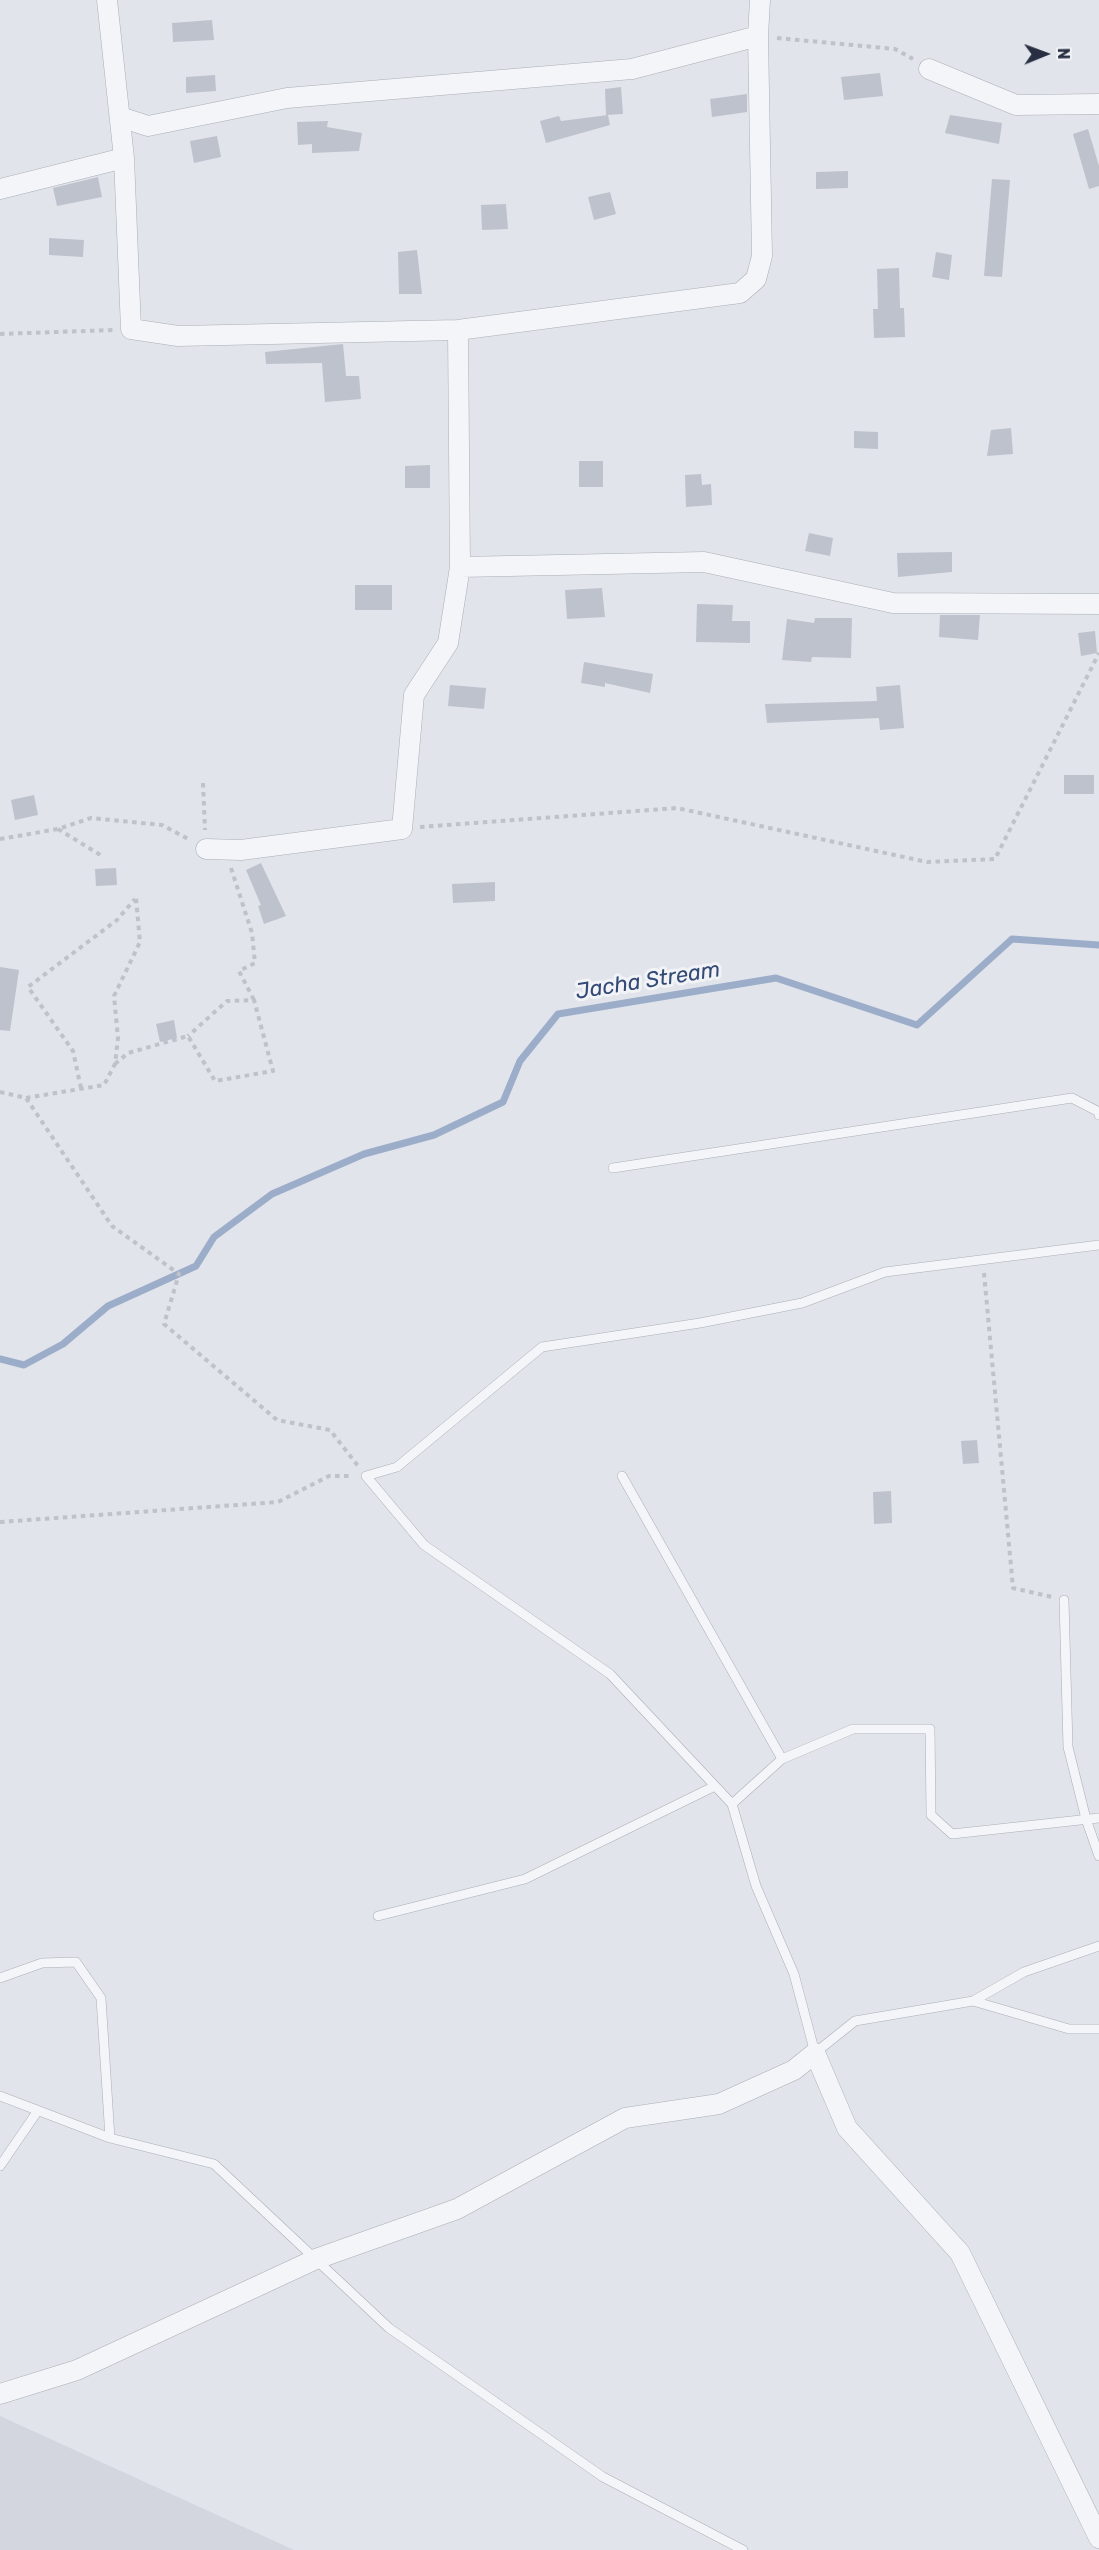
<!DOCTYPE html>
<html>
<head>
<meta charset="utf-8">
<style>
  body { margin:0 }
  #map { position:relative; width:1099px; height:2550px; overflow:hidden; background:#e1e4ea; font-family:Rubik,sans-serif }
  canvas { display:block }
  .north { position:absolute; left:1015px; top:24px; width:60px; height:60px; -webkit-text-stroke:4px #f1f3f7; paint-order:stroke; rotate:89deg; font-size:16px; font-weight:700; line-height:24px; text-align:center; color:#292f42 }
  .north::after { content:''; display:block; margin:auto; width:21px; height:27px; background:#292f42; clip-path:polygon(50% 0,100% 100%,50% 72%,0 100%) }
</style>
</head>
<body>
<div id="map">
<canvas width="1099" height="2550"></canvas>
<div class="north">N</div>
</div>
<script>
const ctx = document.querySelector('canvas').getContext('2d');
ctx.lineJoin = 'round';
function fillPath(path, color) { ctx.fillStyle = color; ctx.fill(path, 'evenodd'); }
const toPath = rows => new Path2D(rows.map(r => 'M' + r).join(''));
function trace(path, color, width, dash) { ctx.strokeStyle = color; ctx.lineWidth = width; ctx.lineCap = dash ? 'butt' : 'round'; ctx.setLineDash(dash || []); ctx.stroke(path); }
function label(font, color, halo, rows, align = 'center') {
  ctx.font = font + ' Rubik,sans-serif'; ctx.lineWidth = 6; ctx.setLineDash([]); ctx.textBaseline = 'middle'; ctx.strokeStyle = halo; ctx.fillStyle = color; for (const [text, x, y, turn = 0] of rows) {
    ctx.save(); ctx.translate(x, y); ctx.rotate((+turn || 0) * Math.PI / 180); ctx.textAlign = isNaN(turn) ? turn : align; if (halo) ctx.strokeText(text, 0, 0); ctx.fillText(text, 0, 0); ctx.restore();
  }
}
const built = toPath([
  [0,2416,294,2550,0,2550]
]);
const stream = toPath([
  [0,1359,24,1365,63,1344,108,1306,196,1266,214,1237,272,1194,364,1154,434,1135,503,1102,520,1061,558,1014,776,978,917,1025,1012,939,1099,945]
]);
const building = toPath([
  [212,20,214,40,173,42,172,23],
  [880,73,883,96,844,100,841,77],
  [215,75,216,91,186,93,186,77],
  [621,87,623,114,606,115,605,89],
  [747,94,747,112,712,117,710,99],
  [608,115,610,125,546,143,540,121,559,116,561,121],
  [950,115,1002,123,999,144,945,133],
  [328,121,327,127,362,133,359,151,312,153,312,144,298,145,297,122],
  [1088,129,1099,166,1099,186,1089,189,1073,134],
  [217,136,221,157,194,163,190,141],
  [848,171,848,188,816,189,816,172],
  [98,177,102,197,57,206,53,188],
  [992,179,1010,180,1002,277,984,276],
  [610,192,616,214,594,220,588,197],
  [506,204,508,229,482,230,481,205],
  [49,238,84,240,83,257,49,255],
  [417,250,422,294,399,294,398,252],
  [936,252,952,255,949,280,932,277],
  [899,268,900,308,904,308,905,337,874,338,873,309,878,309,877,269],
  [343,344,346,376,359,376,361,399,325,402,322,363,266,364,265,352],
  [1011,428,1013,454,987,456,991,430],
  [854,431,878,432,878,449,854,448],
  [579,461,603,461,603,487,579,487],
  [430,465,430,488,405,488,405,466],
  [701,474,702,485,711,484,712,505,686,507,685,475],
  [809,533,833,538,830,556,805,551],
  [952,552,952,572,898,577,897,553],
  [355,585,392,585,392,610,355,610],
  [602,588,605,617,567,619,565,590],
  [697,604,733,605,732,621,750,621,750,643,696,642],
  [940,615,980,615,978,640,939,637],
  [815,618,852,618,851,658,812,657,811,662,782,660,787,619,814,623],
  [1095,631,1097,653,1081,656,1078,633],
  [584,662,653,674,650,693,605,683,605,687,581,683],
  [450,685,486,688,484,709,448,706],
  [900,685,904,728,880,730,879,718,767,723,765,704,877,701,876,687],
  [1064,775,1094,775,1094,794,1064,794],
  [34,795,38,815,15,820,11,800],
  [261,863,286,916,264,924,258,906,261,905,246,870],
  [116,868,117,885,96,886,95,869],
  [495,882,495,901,453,903,452,884],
  [0,967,19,970,10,1031,0,1030],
  [174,1020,177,1038,160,1042,156,1024],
  [977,1440,979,1463,963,1464,961,1441],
  [891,1491,892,1523,874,1524,873,1492]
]);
const path = toPath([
  [777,38,895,49,913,59],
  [0,334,113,330],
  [203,783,205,830],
  [420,827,677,808,927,862,995,859,1099,653],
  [58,829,102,856],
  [0,839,58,829,91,818,162,825,190,840],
  [231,868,252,933,255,963,239,971,254,1000],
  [115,1064,128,1053,188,1036,215,1081,273,1071,254,1000,227,1001,188,1036],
  [81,1088,73,1051,28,987,117,920,135,899],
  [0,1092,26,1098,112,1226,179,1274,164,1324,277,1420,330,1430,358,1466],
  [26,1098,104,1085,115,1064,118,1038,114,996,140,942,136,898],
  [984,1273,1013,1588,1052,1597],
  [0,1522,278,1502,329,1476,353,1476]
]);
const lane = toPath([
  [613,1168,1072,1098,1099,1112,1099,1115],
  [1099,1245,885,1272,802,1303,700,1323,542,1347,397,1467,366,1476,424,1545,610,1674,732,1804,756,1886,794,1974,815,2053,855,2021,973,2001,1069,2029,1099,2029],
  [622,1476,782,1759,732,1804],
  [1064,1600,1068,1747,1086,1819,1099,1856],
  [782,1759,853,1729,930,1729,931,1815,952,1834,1099,1818],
  [378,1916,525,1879,715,1786],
  [0,1978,42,1963,76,1962,101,1998,110,2138,214,2164,389,2328,603,2477,743,2550],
  [973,2001,1024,1972,1099,1946],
  [0,2096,110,2138],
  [0,2166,37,2112]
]);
const street = toPath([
  [107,0,124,158,131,329,178,336,458,330,740,293,756,279,762,256,758,36,760,0],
  [929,69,1016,105,1099,104],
  [120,117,148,126,287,98,632,69,758,36],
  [0,189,124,158],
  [460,567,704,562,893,603,1099,604],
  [206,849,241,850,402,829,414,695,448,643,460,567,458,330],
  [0,2394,77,2370,316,2259,457,2209,625,2118,719,2104,794,2070,815,2053,847,2128,960,2253,1099,2538]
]);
const waterNames = [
  ["Jacha Stream",648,981,-9]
];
fillPath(built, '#d3d6df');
trace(stream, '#9cadca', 7);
fillPath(building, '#bec2cd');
trace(lane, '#aaaeb8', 10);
trace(street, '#aaaeb8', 21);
trace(path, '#bfc2c9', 4, [4.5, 4.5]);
trace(lane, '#f4f5f8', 9);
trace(street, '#f4f5f8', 20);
label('italic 22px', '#334976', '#f1f3f7', waterNames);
</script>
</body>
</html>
